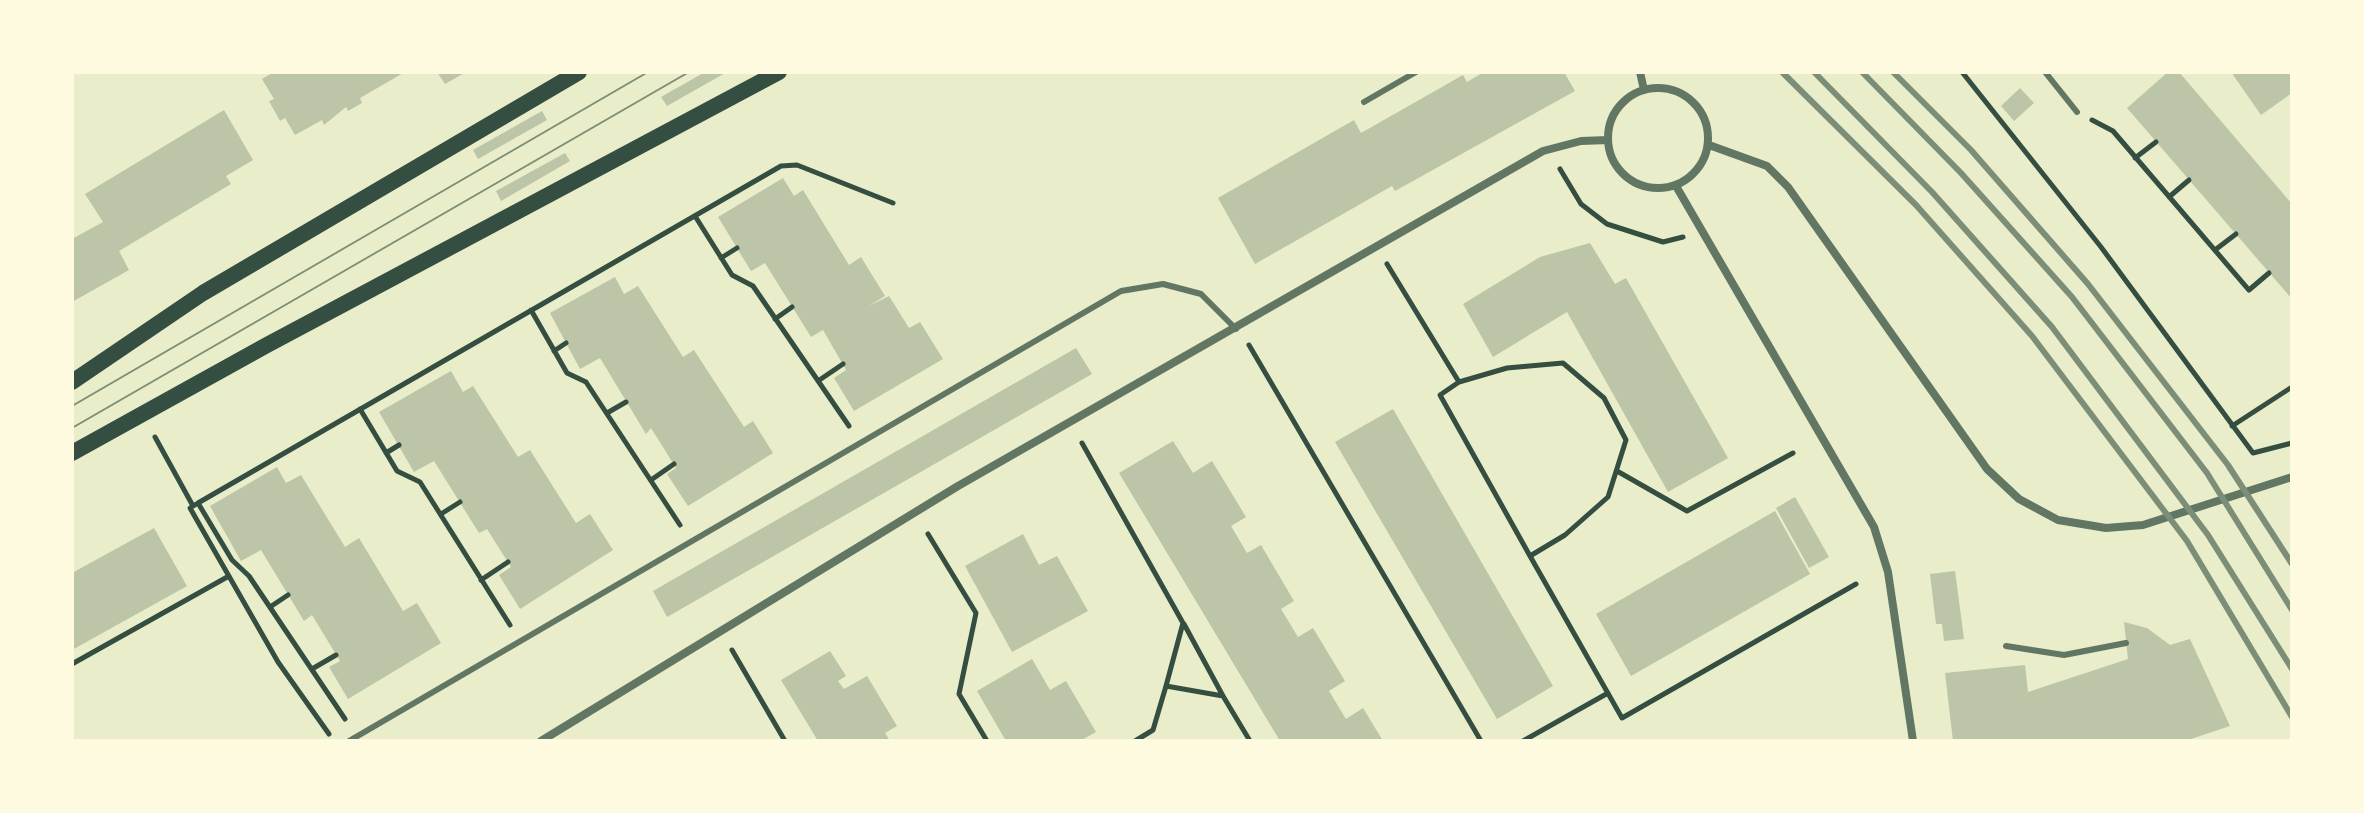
<!DOCTYPE html>
<html>
<head>
<meta charset="utf-8">
<style>
  body { margin:0 }
  #map { position:relative; width:2364px; height:813px; overflow:hidden; background:#e9edc9; font-family:"Roboto Condensed",sans-serif }
  canvas { display:block }
  .frame { position:absolute; inset:0; border:74px solid #fefae0; pointer-events:none }
</style>
</head>
<body>
<div id="map">
<canvas width="2364" height="813"></canvas>
<div class="frame"></div>
</div>
<script>
const ctx = document.querySelector('canvas').getContext('2d');
ctx.lineJoin = 'round';
function fillPath(path, color) { ctx.fillStyle = color; ctx.fill(path, 'evenodd'); }
const toPath = rows => new Path2D(rows.map(r => 'M' + r).join(''));
function trace(path, color, width, dash) { ctx.strokeStyle = color; ctx.lineWidth = width; ctx.lineCap = dash ? 'butt' : 'round'; ctx.setLineDash(dash || []); ctx.stroke(path); }
const building = toPath([
  [274,72,405,72,360,98,362,103,348,111,346,107,324,125,322,120,295,135,285,118,280,121,269,101,274,99,262,79],
  [437,72,466,72,445,84],
  [705,72,727,72,667,106,661,97],
  [1484,72,1564,72,1575,91,1395,191,1392,186,1255,264,1218,198,1354,120,1361,133,1463,75,1467,82],
  [2168,72,2179,72,2292,204,2292,299,2127,108],
  [2231,72,2292,72,2292,93,2261,115],
  [2020,88,2034,103,2014,121,2001,106],
  [224,110,253,160,226,176,231,184,119,251,129,270,72,302,72,239,103,222,85,194],
  [542,111,547,120,478,159,473,150],
  [565,153,570,161,501,201,496,191],
  [783,178,794,196,803,190,849,265,861,257,885,296,869,306,889,296,909,328,920,322,943,359,854,411,834,378,846,370,823,330,811,337,765,263,751,271,718,217],
  [1590,243,1615,284,1626,278,1728,458,1668,492,1567,312,1493,357,1463,304,1540,257],
  [615,277,624,294,638,286,683,357,694,350,744,427,753,421,773,453,688,506,667,474,676,468,651,428,646,434,600,358,580,369,550,313],
  [1076,348,1092,374,667,617,653,591],
  [451,371,463,392,473,386,518,457,530,450,576,523,590,514,613,550,520,609,499,575,511,567,487,529,479,533,434,461,414,472,379,412],
  [1393,409,1553,686,1497,719,1335,442],
  [1173,441,1193,473,1212,461,1246,517,1231,526,1247,553,1261,545,1294,601,1281,609,1298,637,1313,628,1345,681,1329,691,1346,719,1363,708,1383,741,1280,741,1119,473],
  [277,467,286,483,301,475,345,547,359,538,403,611,417,603,441,643,348,699,329,667,340,661,312,615,304,621,261,550,241,561,210,506],
  [1795,497,1829,557,1809,568,1776,508],
  [1775,511,1810,574,1631,676,1596,614],
  [154,528,187,586,72,650,72,573],
  [1023,534,1039,565,1057,556,1088,611,1012,652,965,566],
  [1955,571,1964,639,1944,641,1942,624,1936,624,1930,574],
  [2124,622,2147,628,2170,645,2190,639,2230,726,2185,741,1953,741,1945,673,2025,665,2028,692,2128,659],
  [830,651,846,676,838,681,844,689,867,676,897,726,885,733,890,741,818,741,781,680],
  [1032,659,1050,690,1066,681,1096,732,1080,741,1006,741,977,691]
]);
const path = toPath([
  [1962,72,2101,247,2253,453,2292,443],
  [2092,120,2113,131,2249,290,2269,273],
  [2135,158,2156,142],
  [1560,169,1581,204,1607,224,1663,242,1683,237],
  [2169,197,2189,180],
  [695,216,732,275,753,286,849,426],
  [2215,250,2236,234],
  [721,258,737,248],
  [1387,264,1459,382],
  [531,310,567,373,586,382,680,525],
  [775,319,792,307],
  [1249,345,1481,741],
  [554,351,566,343],
  [818,381,843,364],
  [360,409,397,471,420,482,510,625],
  [607,413,626,402],
  [2232,426,2292,387],
  [155,437,193,506],
  [1082,443,1183,623,1166,686,1223,696,1250,741],
  [386,453,399,445],
  [1617,471,1687,511,1793,453],
  [651,480,674,464],
  [198,503,190,508,278,662,329,734],
  [441,514,460,502],
  [928,534,976,613,959,694,987,741],
  [1530,556,1565,535,1608,497,1626,440,1604,398,1563,363,1507,368,1459,382,1440,395,1530,556,1622,718,1856,584],
  [481,580,508,562],
  [270,607,288,595],
  [1184,624,1223,696],
  [732,650,785,741],
  [72,664,229,576],
  [312,669,336,655],
  [345,719,249,576,232,560,198,503,781,166,797,165,893,203],
  [1135,741,1153,730,1166,686],
  [1523,741,1608,693]
]);
const service = toPath([
  [2045,72,2077,112],
  [1364,102,1416,72],
  [2006,646,2064,655,2126,643],
  [349,741,1121,291,1163,284,1201,294,1236,329]
]);
const minor = toPath([
  [1640,72,1644,90],
  '1608 138a50 50 0 1 1 100 0a50 50 0 1 1-100 0Z',
  [1709,145,1767,166,1788,187,1987,469,2019,499,2058,520,2106,528,2143,525,2292,477],
  [1676,186,1874,527,1888,572,1913,741],
  [541,741,958,486,1543,151,1581,141,1608,140]
]);
const secondary = toPath([
  [72,382,203,293,579,72],
  [72,453,267,345,779,72]
]);
const tram = toPath([
  [72,406,648,72],
  [72,428,689,72]
]);
const rail = toPath([
  [1782,72,1916,205,2032,336,2187,541,2292,717],
  [1814,72,1932,192,2052,327,2208,535,2292,669],
  [1862,72,1961,173,2072,297,2207,473,2292,610],
  [1893,72,1971,150,2088,284,2228,465,2292,564]
]);
fillPath(building, '#bcc5a7');
trace(path, '#344e41', 5);
trace(service, '#617663', 6);
trace(minor, '#617663', 8);
trace(secondary, '#344e41', 16);
trace(tram, '#7c8e77', 2);
trace(rail, '#7c8e77', 6);
</script>
</body>
</html>
